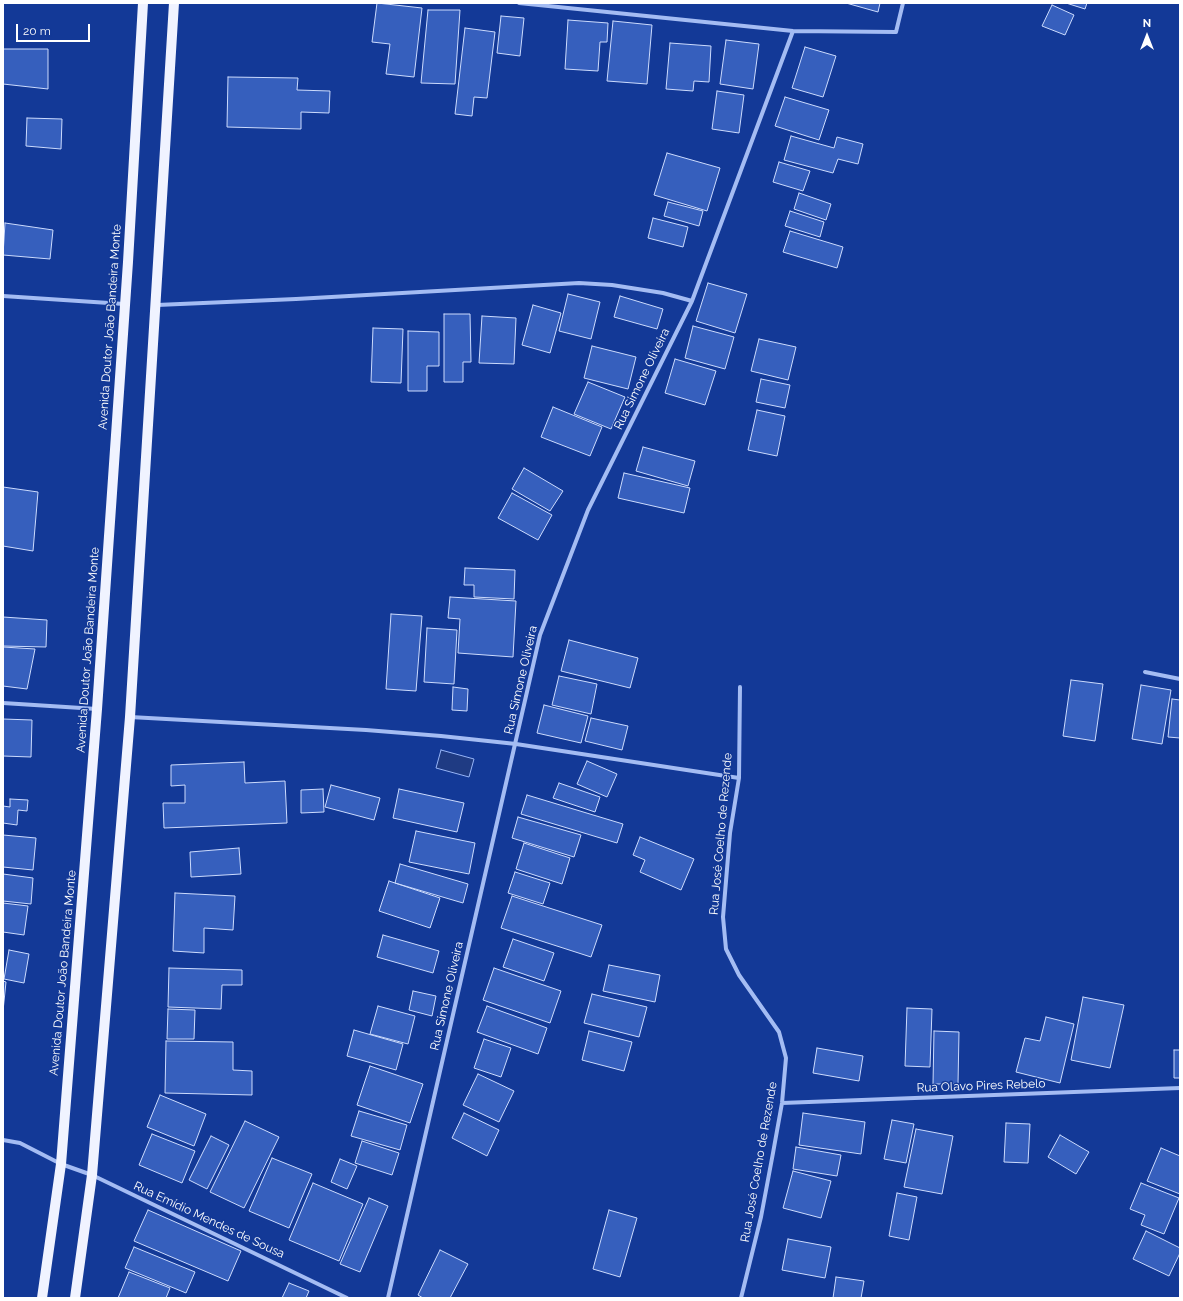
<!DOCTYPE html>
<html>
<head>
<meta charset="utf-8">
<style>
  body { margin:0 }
  #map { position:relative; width:1183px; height:1301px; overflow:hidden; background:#133997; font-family:Raleway,sans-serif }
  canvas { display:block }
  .frame { position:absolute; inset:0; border:4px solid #fff; pointer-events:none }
  .north { position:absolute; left:1127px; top:16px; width:40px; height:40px; -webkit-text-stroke:3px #133997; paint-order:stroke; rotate:0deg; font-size:11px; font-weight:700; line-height:16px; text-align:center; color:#fff }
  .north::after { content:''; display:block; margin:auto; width:14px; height:18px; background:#fff; clip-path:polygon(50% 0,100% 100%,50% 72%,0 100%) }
  .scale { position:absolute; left:16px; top:24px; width:74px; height:18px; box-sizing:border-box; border:2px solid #fff; border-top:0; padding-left:5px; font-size:12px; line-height:14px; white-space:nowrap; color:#fff; -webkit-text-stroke:3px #133997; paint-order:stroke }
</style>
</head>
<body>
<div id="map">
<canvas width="1183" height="1301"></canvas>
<div class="frame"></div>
<div class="north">N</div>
<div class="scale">20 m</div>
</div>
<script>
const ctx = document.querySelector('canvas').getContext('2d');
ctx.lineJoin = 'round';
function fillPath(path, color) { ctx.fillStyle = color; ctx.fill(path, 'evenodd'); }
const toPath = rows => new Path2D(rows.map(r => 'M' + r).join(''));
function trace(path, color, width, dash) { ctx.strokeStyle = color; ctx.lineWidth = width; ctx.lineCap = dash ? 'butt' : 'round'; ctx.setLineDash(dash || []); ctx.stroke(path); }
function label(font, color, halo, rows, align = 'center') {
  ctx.font = font + ' Raleway,sans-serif'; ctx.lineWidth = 3; ctx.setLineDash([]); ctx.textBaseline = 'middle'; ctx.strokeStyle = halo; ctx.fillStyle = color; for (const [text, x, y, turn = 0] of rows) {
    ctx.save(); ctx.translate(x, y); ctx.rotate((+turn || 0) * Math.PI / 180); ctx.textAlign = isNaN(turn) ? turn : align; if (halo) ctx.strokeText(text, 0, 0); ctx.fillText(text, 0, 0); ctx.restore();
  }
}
const water = toPath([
  [441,750,474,759,469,777,436,768,441,750]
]);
const building = toPath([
  [377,3,422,8,414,77,386,74,390,44,372,42,377,3],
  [846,3,880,3,878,12,846,3],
  [1066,3,1087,3,1085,9,1066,3],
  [1052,5,1074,15,1065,35,1042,26,1052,5],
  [428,10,460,10,455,84,421,83,428,10],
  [501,16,524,18,520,56,497,53,501,16],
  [568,20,608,23,607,42,600,42,598,71,565,69,568,20],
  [613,21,652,25,647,84,607,81,613,21],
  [465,28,495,32,487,98,474,97,472,116,455,114,465,28],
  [726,40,759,44,753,89,720,84,726,40],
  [670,43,711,46,709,82,694,81,693,91,666,89,670,43],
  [805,47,836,56,823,97,792,88,805,47],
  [3,49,48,49,48,89,3,84,3,49],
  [228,77,298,78,297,90,330,91,329,113,301,112,301,129,227,127,228,77],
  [717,91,744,95,739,133,712,129,717,91],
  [785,97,829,110,819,140,775,126,785,97],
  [27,118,62,119,61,149,26,146,27,118],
  [791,136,834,148,837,137,863,144,858,164,838,159,833,173,784,160,791,136],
  [667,153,720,168,707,211,654,195,667,153],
  [779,162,810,171,803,191,773,182,779,162],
  [799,193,831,204,826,220,794,209,799,193],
  [668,202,703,211,699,226,664,216,668,202],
  [790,211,824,222,820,237,785,226,790,211],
  [653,218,688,227,683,247,648,238,653,218],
  [5,223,53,230,50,259,3,255,5,223],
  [790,231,843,247,837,268,783,252,790,231],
  [708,283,747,294,735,333,696,321,708,283],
  [568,294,600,302,591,339,559,331,568,294],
  [620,296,663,309,657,329,614,317,620,296],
  [533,305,561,313,550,353,522,345,533,305],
  [444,314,470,314,471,362,463,362,463,382,444,382,444,314],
  [482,316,516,318,514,364,479,363,482,316],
  [693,326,734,337,725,369,685,358,693,326],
  [373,328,403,329,401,383,371,382,373,328],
  [408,331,439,332,439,366,427,366,427,391,408,391,408,331],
  [759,339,796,347,788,380,751,371,759,339],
  [592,346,636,357,628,389,584,378,592,346],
  [675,359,716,371,705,405,665,393,675,359],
  [761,379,790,385,785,408,756,402,761,379],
  [588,382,625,397,611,429,574,414,588,382],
  [553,407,602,427,590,456,541,437,553,407],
  [757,410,785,416,777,456,748,450,757,410],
  [643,447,695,461,688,486,636,471,643,447],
  [524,468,563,491,550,511,512,489,524,468],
  [624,473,690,488,684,513,618,498,624,473],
  [3,487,38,492,33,551,3,546,3,487],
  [512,493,552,515,538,540,498,518,512,493],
  [465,568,515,570,514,599,474,597,474,585,464,585,465,568],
  [450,597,516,601,513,657,458,653,460,619,448,618,450,597],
  [391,614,422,616,416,691,386,689,391,614],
  [3,617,47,620,46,647,3,646,3,617],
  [427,628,457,630,454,684,424,682,427,628],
  [569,640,638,658,630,688,561,671,569,640],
  [3,647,35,649,27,689,3,686,3,647],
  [559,676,597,684,591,714,552,705,559,676],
  [1071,680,1103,684,1095,741,1063,736,1071,680],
  [1141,685,1171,690,1162,744,1132,739,1141,685],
  [453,687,468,689,467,711,452,710,453,687],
  [1172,699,1180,700,1180,738,1168,737,1172,699],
  [544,705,588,716,581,743,537,733,544,705],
  [591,718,628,726,622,750,585,741,591,718],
  [3,719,32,720,31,757,3,756,3,719],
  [587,761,617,774,607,797,577,784,587,761],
  [244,762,245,783,285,781,287,823,164,828,163,803,185,803,185,785,171,786,171,765,244,762],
  [559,783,600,797,595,812,553,798,559,783],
  [331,785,380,798,374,820,325,807,331,785],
  [323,789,324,812,301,813,301,790,323,789],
  [399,789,464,803,457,832,393,818,399,789],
  [527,795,623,824,617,843,521,814,527,795],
  [10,799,28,800,27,811,18,810,17,825,3,823,3,806,10,807,10,799],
  [518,817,581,835,574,857,512,838,518,817],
  [416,831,475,843,469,874,409,862,416,831],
  [3,835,36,838,33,870,3,867,3,835],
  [640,837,694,859,681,890,640,872,645,860,633,855,640,837],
  [524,843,570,858,562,884,516,869,524,843],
  [239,848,241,874,191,877,190,852,239,848],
  [400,864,468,884,463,903,395,883,400,864],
  [515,872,550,883,543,904,508,893,515,872],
  [3,874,33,878,31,904,3,901,3,874],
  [389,881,440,898,430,928,379,911,389,881],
  [175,893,235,896,233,930,204,928,204,953,173,951,175,893],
  [512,896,602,925,591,957,501,928,512,896],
  [3,903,28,906,24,935,3,932,3,903],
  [383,935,439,951,433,973,377,957,383,935],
  [513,939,554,953,544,981,503,967,513,939],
  [9,950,29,954,24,983,4,979,9,950],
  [609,965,660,975,655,1002,603,991,609,965],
  [169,968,242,970,242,985,222,985,221,1009,168,1007,169,968],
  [494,968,561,991,550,1023,483,1000,494,968],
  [3,981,6,982,3,1011,3,981],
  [413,991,436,996,432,1016,409,1010,413,991],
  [592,994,647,1007,639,1037,584,1023,592,994],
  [1083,997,1124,1005,1110,1068,1071,1060,1083,997],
  [378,1006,415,1016,408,1044,370,1034,378,1006],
  [487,1006,547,1028,538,1054,477,1032,487,1006],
  [907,1008,932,1009,930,1067,905,1066,907,1008],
  [168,1009,195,1010,194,1039,167,1039,168,1009],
  [1046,1017,1074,1024,1060,1083,1016,1072,1025,1038,1040,1041,1046,1017],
  [354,1030,403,1044,396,1070,347,1056,354,1030],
  [589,1031,632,1042,624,1071,582,1060,589,1031],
  [934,1031,959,1032,958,1084,933,1084,934,1031],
  [484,1039,511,1048,501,1077,474,1068,484,1039],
  [166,1041,233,1042,233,1070,252,1071,252,1095,165,1093,166,1041],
  [817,1048,863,1056,859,1081,813,1073,817,1048],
  [1174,1050,1180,1050,1180,1078,1174,1078,1174,1050],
  [370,1066,423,1084,410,1123,357,1105,370,1066],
  [478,1074,514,1091,499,1122,463,1105,478,1074],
  [160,1095,206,1114,194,1146,147,1127,160,1095],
  [359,1111,407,1125,400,1150,351,1136,359,1111],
  [464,1113,499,1130,487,1156,452,1138,464,1113],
  [803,1113,865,1122,861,1154,799,1145,803,1113],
  [892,1120,914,1124,906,1163,884,1159,892,1120],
  [245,1121,279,1137,244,1208,210,1192,245,1121],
  [1006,1123,1030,1124,1028,1163,1004,1162,1006,1123],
  [916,1129,953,1136,942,1194,904,1187,916,1129],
  [152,1134,195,1151,182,1183,139,1165,152,1134],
  [1060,1135,1089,1152,1076,1174,1048,1157,1060,1135],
  [211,1136,229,1145,207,1189,189,1180,211,1136],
  [362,1141,399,1153,392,1175,355,1163,362,1141],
  [796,1147,841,1155,837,1176,793,1169,796,1147],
  [1161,1148,1180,1156,1180,1194,1147,1181,1161,1148],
  [272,1158,312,1174,289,1228,249,1211,272,1158],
  [340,1159,357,1166,347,1189,331,1182,340,1159],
  [793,1171,831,1181,821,1218,783,1208,793,1171],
  [313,1183,363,1204,339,1261,289,1240,313,1183],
  [1141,1183,1179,1198,1164,1234,1141,1225,1145,1215,1130,1209,1141,1183],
  [897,1193,917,1197,909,1240,889,1236,897,1193],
  [369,1198,388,1206,360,1272,340,1264,369,1198],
  [148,1210,241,1251,228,1281,134,1241,148,1210],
  [609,1210,637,1218,620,1277,593,1269,609,1210],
  [1146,1231,1180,1248,1180,1253,1169,1276,1133,1259,1146,1231],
  [788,1239,831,1247,825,1278,782,1270,788,1239],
  [134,1247,195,1272,186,1293,125,1268,134,1247],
  [440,1250,468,1264,450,1298,423,1298,418,1295,440,1250],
  [129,1272,170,1288,166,1298,118,1298,129,1272],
  [836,1277,864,1281,861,1298,833,1298,836,1277],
  [289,1283,309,1291,306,1298,282,1298,289,1283]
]);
const street = toPath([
  [519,3,793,31,896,32,903,3],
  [3,296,124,304],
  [157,305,296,299,579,283,612,285,663,293,692,301],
  [1145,672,1180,679],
  [740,687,739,778,730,833,723,917,726,949,739,975,779,1032,786,1058,782,1103,773,1153,761,1217,741,1298],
  [3,703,97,709],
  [130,717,366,730,441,736,516,744,739,778],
  [782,1103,1180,1088],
  [3,1140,20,1143,61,1164,92,1175,347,1298],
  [388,1298,540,635,588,510,692,301,793,31]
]);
const primary = toPath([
  [42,1298,61,1164,97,709,128,262,143,3],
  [75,1298,92,1175,130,717,174,3]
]);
const streetNames = [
  ["Avenida Doutor João Bandeira Monte",110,327,-86],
  ["Rua Simone Oliveira",642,379,-64],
  ["Avenida Doutor João Bandeira Monte",88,650,-86],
  ["Rua Simone Oliveira",521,680,-77],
  ["Rua José Coelho de Rezende",721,834,-85],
  ["Avenida Doutor João Bandeira Monte",63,973,-85],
  ["Rua Simone Oliveira",447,996,-77],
  ["Rua Olavo Pires Rebelo",981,1086,-2],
  ["Rua José Coelho de Rezende",759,1162,-80],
  ["Rua Emídio Mendes de Sousa",209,1220,25]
];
fillPath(water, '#1f3b83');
trace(water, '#96b4f6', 1);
fillPath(building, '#365fbd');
trace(building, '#ccdbfd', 1);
trace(street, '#a4bcf3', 4);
trace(primary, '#f0f3ff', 10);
label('12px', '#fff', '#133997', streetNames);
</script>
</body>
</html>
